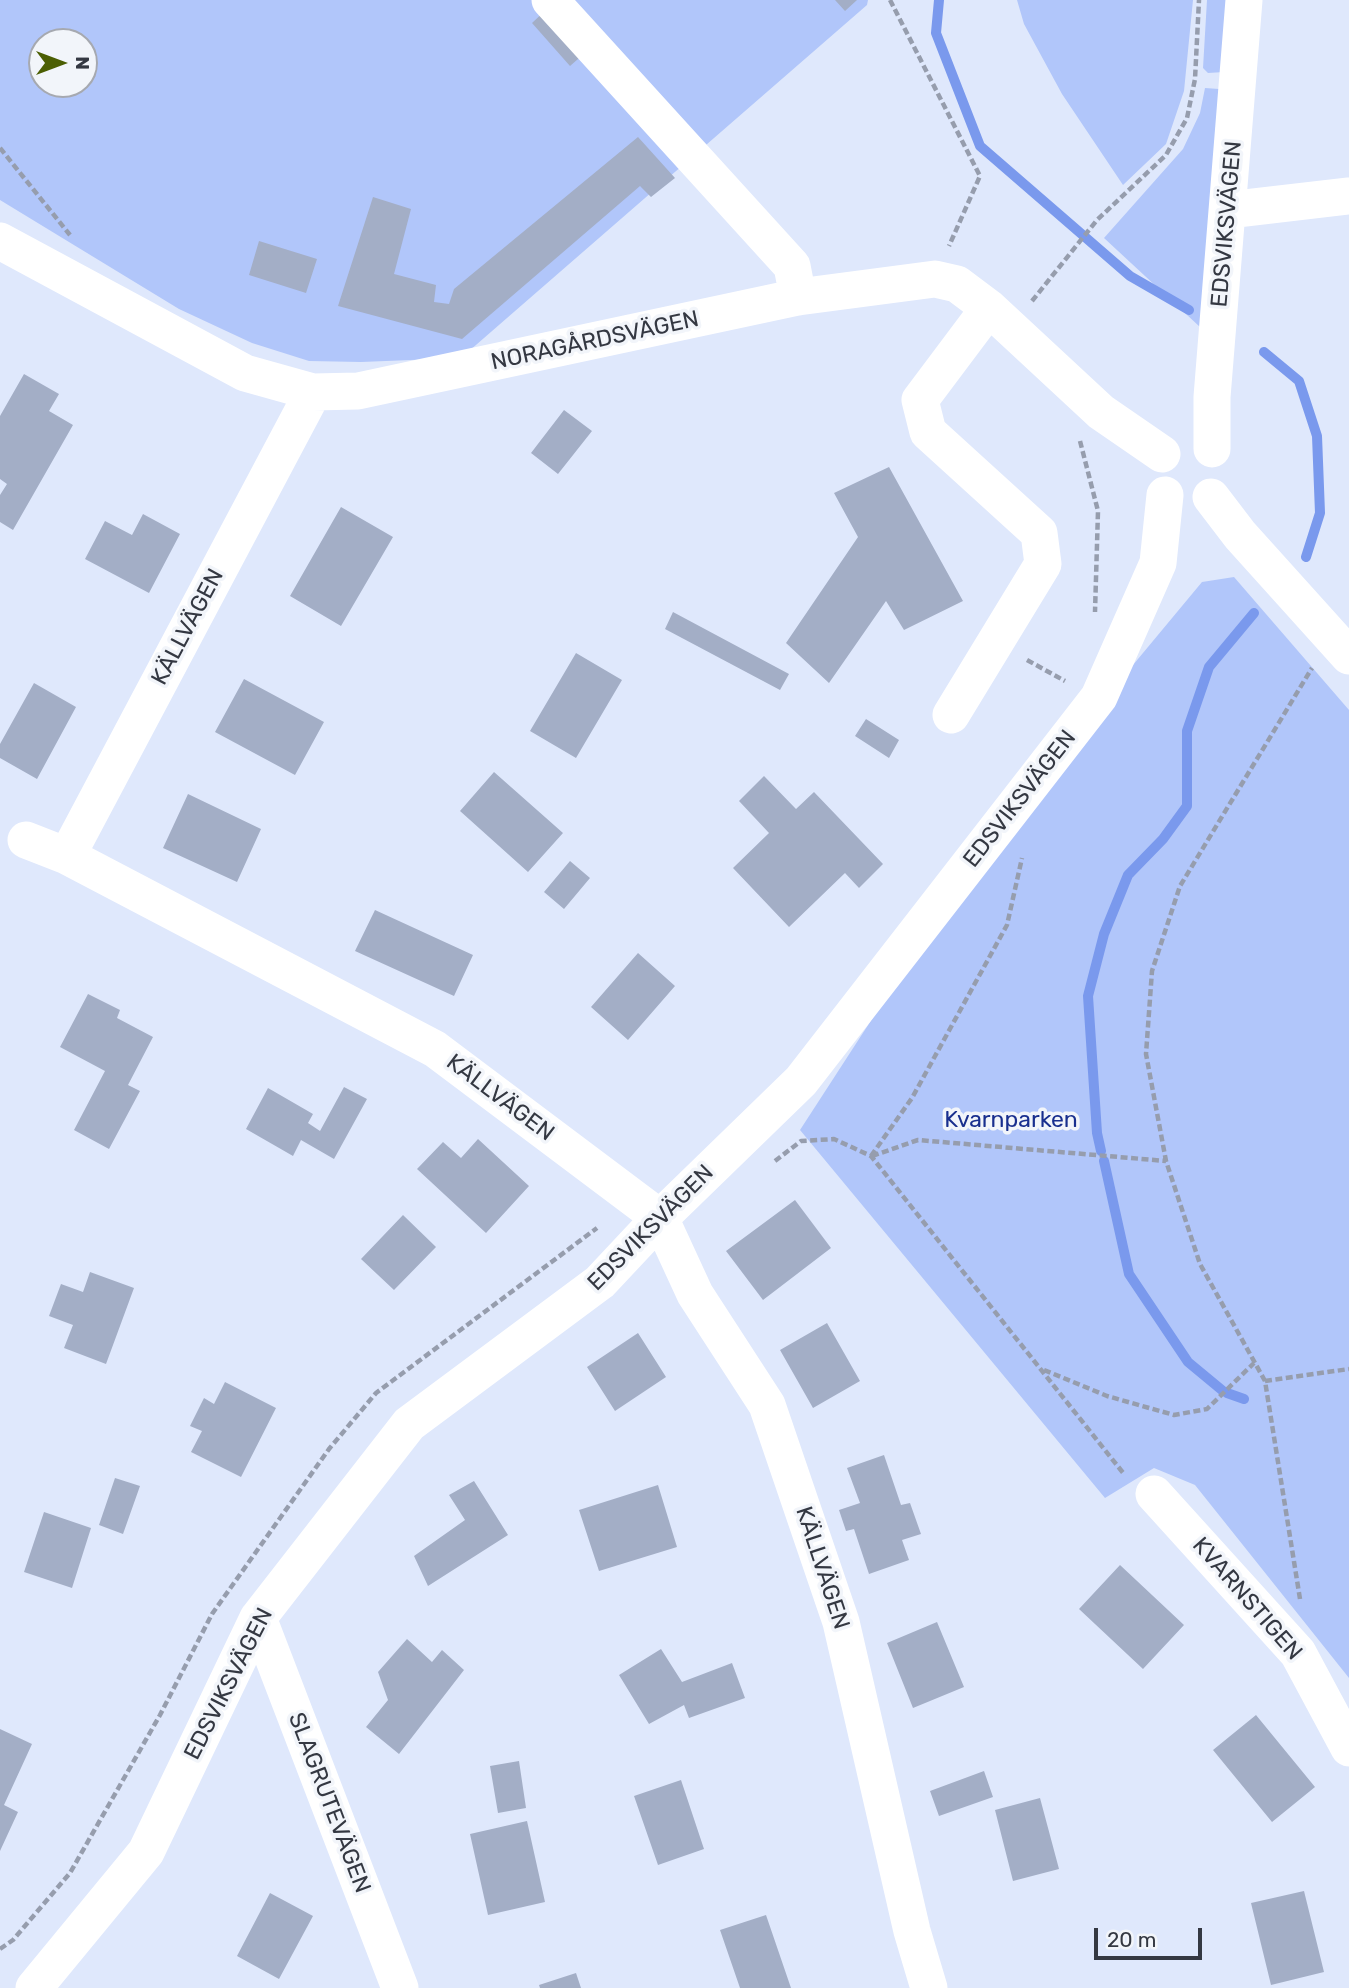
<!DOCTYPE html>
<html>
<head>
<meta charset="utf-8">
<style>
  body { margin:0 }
  #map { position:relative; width:1349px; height:1988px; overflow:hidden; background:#dfe8fc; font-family:Rubik,sans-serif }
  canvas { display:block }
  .north { position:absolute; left:28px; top:28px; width:70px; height:70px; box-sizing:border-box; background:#f2f5fa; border:2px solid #a6a9b0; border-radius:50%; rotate:90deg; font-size:19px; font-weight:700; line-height:28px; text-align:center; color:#343842 }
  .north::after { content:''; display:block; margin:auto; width:24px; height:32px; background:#4b5e03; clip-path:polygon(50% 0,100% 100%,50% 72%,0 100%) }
  .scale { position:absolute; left:1094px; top:1928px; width:108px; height:32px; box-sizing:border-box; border:4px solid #343842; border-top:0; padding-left:9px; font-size:21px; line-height:24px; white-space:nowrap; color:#343842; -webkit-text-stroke:5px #f2f5fa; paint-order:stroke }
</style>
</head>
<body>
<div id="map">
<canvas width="1349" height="1988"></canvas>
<div class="north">N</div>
<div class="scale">20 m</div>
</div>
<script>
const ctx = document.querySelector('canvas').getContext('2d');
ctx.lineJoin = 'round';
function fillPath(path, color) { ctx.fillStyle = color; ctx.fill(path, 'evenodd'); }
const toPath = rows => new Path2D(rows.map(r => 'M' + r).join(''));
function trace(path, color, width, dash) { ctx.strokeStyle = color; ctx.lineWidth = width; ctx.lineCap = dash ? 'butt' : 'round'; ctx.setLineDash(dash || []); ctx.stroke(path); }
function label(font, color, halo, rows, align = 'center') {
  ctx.font = font + ' Rubik,sans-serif'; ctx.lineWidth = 7; ctx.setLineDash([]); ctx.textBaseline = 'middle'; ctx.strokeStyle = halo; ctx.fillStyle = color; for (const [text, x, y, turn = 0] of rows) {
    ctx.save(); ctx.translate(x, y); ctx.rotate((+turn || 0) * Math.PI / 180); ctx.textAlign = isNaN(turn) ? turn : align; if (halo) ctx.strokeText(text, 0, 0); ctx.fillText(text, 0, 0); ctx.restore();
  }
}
const green = toPath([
  [0,0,868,0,867,5,461,358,361,362,309,361,252,343,179,309,0,200],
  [42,42,84,42,84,84,42,84],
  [1017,0,1193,0,1184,91,1166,144,1123,185,1062,94,1024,24],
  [1207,0,1228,0,1224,72,1208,73,1203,68],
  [1205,88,1219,89,1200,327,1104,238,1183,149,1200,113],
  [1234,577,1349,710,1349,1678,1195,1485,1154,1468,1105,1498,800,1130,990,837,1202,582]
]);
const stream = toPath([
  [939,0,936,33,980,146,1130,276,1189,310],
  [1264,352,1299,381,1317,436,1320,513,1306,557],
  [1101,1151,1097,1133,1088,996,1104,934,1128,875,1163,839,1187,806,1187,731,1209,667,1254,613],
  [1104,1161,1129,1274,1188,1362,1223,1391],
  [1227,1393,1244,1399]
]);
const building = toPath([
  [835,0,857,0,845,11],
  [548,8,586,52,570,66,532,23],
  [638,137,675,178,651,197,640,186,462,339,338,306,373,197,411,209,394,274,436,285,434,302,449,304,454,289],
  [259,241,317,259,306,293,249,275],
  [24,374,59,394,49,411,73,425,13,530,0,522,0,495,7,484,0,479,0,416],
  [564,410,592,431,558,474,531,453],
  [889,467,963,601,904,630,886,601,829,683,786,643,858,537,834,493],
  [341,507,393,537,341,626,290,596],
  [143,514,180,534,149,593,85,559,105,521,132,535],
  [673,612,789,674,780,690,665,629],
  [576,653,622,680,576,758,530,731],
  [244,679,324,722,295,775,215,732],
  [34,683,76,707,37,779,0,758,0,744],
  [866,719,899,740,889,758,855,736],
  [494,772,563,833,528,872,460,811],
  [764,776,796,809,814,792,883,864,859,888,845,873,789,927,733,868,769,833,739,801],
  [188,794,261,829,237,882,163,848],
  [570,861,590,878,564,909,544,892],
  [375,910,473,955,454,996,355,951],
  [638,953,675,986,628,1040,591,1007],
  [88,994,120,1010,117,1018,153,1037,128,1085,140,1091,109,1149,74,1130,105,1071,60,1047],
  [344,1087,367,1099,334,1159,301,1140,293,1156,246,1129,268,1088,313,1114,308,1123,320,1131],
  [478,1139,529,1186,486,1233,417,1169,443,1142,461,1158],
  [795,1200,831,1248,763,1300,726,1251],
  [403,1215,436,1247,394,1290,361,1259],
  [90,1272,134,1288,106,1364,64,1348,73,1325,49,1316,61,1284,83,1292],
  [827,1323,860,1381,813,1408,780,1350],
  [638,1333,666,1377,615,1411,587,1367],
  [225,1382,276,1408,241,1477,191,1452,202,1431,190,1426,204,1398,214,1404],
  [884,1455,901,1505,910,1503,921,1534,902,1540,909,1560,869,1574,854,1529,846,1531,839,1510,860,1503,847,1468],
  [115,1478,140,1486,123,1534,99,1525],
  [474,1481,508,1535,428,1586,414,1556,465,1520,449,1495],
  [658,1485,677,1547,599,1571,579,1510],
  [44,1512,91,1528,72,1588,24,1572],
  [1120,1565,1184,1625,1143,1669,1079,1609],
  [937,1622,964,1687,913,1708,887,1643],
  [407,1639,432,1662,442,1650,464,1670,399,1754,366,1727,388,1700,378,1672],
  [661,1649,682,1682,732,1663,745,1698,689,1718,684,1705,649,1724,619,1675],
  [1256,1715,1315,1787,1272,1822,1213,1750],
  [0,1729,32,1744,4,1805,18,1812,0,1851],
  [519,1761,526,1808,498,1813,490,1766],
  [984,1771,993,1797,939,1816,930,1791],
  [681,1780,704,1849,658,1865,634,1796],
  [1040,1798,1059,1869,1013,1881,995,1810],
  [527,1821,545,1902,488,1915,470,1834],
  [1304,1891,1324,1972,1271,1985,1251,1903],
  [270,1893,313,1916,279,1979,237,1956],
  [766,1915,791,1988,740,1988,720,1930],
  [576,1973,581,1988,540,1988,539,1985]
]);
const path = toPath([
  [890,0,980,176,949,246],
  [0,148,70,235],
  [1032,301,1097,220,1166,155,1187,118,1195,79,1199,0],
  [1080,441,1098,511,1095,612],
  [1027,660,1065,681],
  [871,1156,912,1098,1007,925,1022,858],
  [872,1156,918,1140,1166,1161],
  [775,1161,801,1141,834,1139,871,1156,1124,1474],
  [1044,1370,1107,1396,1174,1415,1207,1409,1254,1363],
  [1265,1381,1349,1369],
  [1300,1599,1265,1381,1200,1264,1166,1161,1146,1054,1152,971,1180,886,1312,668],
  [0,1949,13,1940,70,1873,160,1715,212,1614,329,1449,376,1393,597,1228]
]);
const minor = toPath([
  [550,0,792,266,798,297],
  [1228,210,1349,196],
  [0,241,245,373,313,392,358,391,798,297,935,279,957,284,989,308,1101,412,1162,454],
  [1212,449,1212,397,1244,0],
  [1211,497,1240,535,1349,656],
  [951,715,1043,564,1039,533,928,432,920,400,989,308],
  [26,840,67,856,435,1049,660,1218,695,1294,767,1405,841,1622,912,1931,929,1988],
  [67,856,313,392],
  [1154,1494,1298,1653,1349,1748],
  [258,1618,400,1988],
  [34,1988,146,1852,258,1618,409,1424,600,1282,660,1218,801,1081,1099,697,1158,563,1165,495]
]);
const streetNames = [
  ["EDSVIKSVÄGEN",1227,224,-85],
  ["NORAGÅRDSVÄGEN",595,341,-12],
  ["KÄLLVÄGEN",188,627,-62],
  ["EDSVIKSVÄGEN",1020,799,-52],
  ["KÄLLVÄGEN",500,1098,37],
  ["EDSVIKSVÄGEN",651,1228,-45],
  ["KÄLLVÄGEN",822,1568,72],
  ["KVARNSTIGEN",1247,1599,49],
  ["EDSVIKSVÄGEN",229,1684,-63],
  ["SLAGRUTEVÄGEN",329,1803,69]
];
const parkNames = [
  ["Kvarnparken",1011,1120]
];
fillPath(green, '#b1c6fa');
trace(stream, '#7a99ed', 10);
fillPath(building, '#a3aec6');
trace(path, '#969dad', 4.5, [7, 3.5]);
trace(minor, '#fff', 37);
label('23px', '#343842', '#f2f5fa', streetNames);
label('23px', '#192f8e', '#f2f5fa', parkNames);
</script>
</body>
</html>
